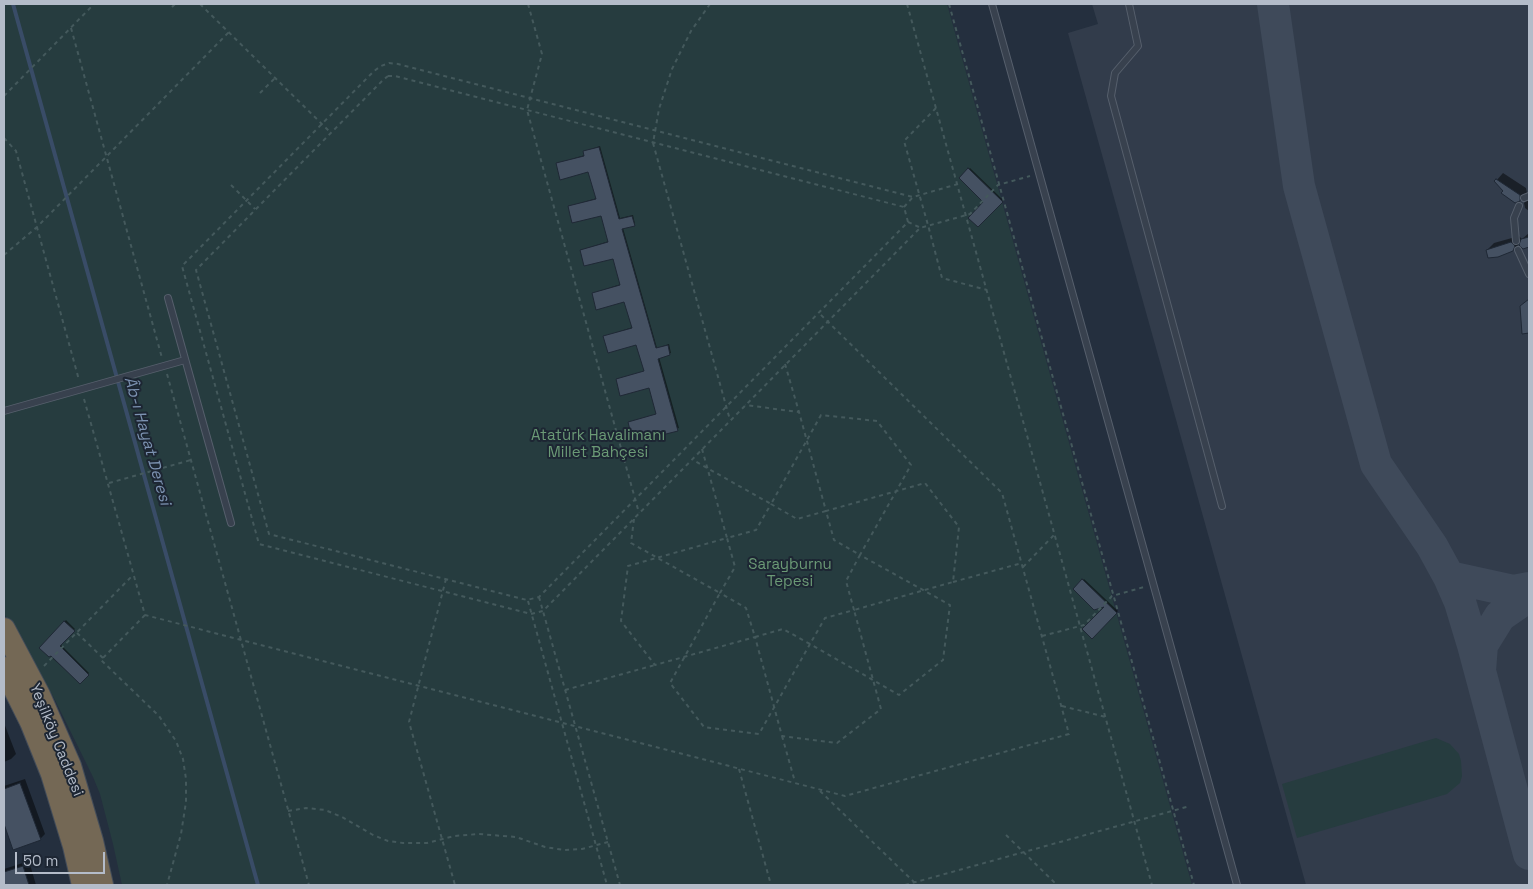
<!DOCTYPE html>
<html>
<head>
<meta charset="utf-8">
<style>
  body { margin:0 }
  #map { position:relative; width:1533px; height:889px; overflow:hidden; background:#242f3e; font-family:"Space Grotesk",sans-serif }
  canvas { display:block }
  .frame { position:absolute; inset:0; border:5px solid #b4bcc9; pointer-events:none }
  .scale { position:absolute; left:15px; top:852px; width:90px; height:22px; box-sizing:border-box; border:2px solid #b4bcc9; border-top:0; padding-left:6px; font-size:15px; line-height:18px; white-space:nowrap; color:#b4bcc9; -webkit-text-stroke:4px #1d2633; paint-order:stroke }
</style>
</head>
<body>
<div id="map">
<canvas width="1533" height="889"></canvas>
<div class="frame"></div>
<div class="scale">50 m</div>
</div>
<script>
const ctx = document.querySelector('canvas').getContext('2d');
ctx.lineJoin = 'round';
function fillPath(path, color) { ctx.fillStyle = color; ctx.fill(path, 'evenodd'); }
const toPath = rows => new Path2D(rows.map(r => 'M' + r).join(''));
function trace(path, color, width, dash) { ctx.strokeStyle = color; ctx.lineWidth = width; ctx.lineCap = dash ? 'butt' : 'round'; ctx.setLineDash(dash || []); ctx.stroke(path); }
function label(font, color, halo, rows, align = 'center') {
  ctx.font = font + ' "Space Grotesk",sans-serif'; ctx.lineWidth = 4; ctx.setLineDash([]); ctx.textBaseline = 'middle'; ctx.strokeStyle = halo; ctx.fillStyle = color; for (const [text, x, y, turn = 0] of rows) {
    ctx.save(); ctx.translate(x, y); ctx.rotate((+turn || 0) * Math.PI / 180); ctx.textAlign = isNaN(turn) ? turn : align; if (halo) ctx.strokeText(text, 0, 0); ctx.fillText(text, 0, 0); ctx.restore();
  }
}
const airport = toPath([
  [1092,4,1529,4,1529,885,1306,885,1068,33,1098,24]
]);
const green = toPath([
  [4,4,947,4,1192,885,122,885,113,844,100,794,93,777,54,698,4,614],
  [1436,738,1450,744,1459,754,1461,761,1462,776,1460,783,1447,794,1297,838,1282,784]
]);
const shadow = toPath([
  [600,146,620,218,633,215,635,224,623,228,657,348,669,344,671,353,659,357,679,428,662,434,661,430,629,422,657,414,649,387,617,379,645,371,637,343,605,336,633,327,625,300,593,293,621,284,613,257,581,250,609,241,601,214,570,206,597,198,589,171,558,163,585,155,585,151],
  [970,168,1003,200,978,226,985,202,960,178],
  [1503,173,1526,188,1527,193,1520,200,1504,191,1496,181],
  [1529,198,1529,211,1525,208,1524,203],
  [1529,233,1529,245,1523,247,1519,244,1513,250,1487,250,1494,243,1519,236,1522,239],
  [1084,579,1118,611,1092,637,1108,605,1074,589],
  [66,620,75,629,60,644,89,673,80,683,41,648],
  [4,723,16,754,11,759,4,762],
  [25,779,45,834,40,839,14,848,4,821,4,786],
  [29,861,36,885,4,885,4,869]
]);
const stream = toPath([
  [13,4,258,885]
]);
const taxiway = toPath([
  [1273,4,1299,186,1376,464,1432,546,1449,577,1460,602,1473,645,1529,854],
  [1449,577,1513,591,1529,588],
  [1480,671,1482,645,1500,616,1529,596]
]);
const building = toPath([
  [599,147,619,219,632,216,635,226,622,229,656,348,668,345,670,355,658,359,678,431,662,435,660,431,632,439,628,422,656,414,649,388,620,396,616,379,644,371,636,345,608,353,603,336,632,328,624,302,596,310,592,293,620,285,613,259,584,266,580,250,608,242,601,216,572,223,570,215,568,206,596,199,588,172,560,180,556,163,584,156,583,151,599,147],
  [968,168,1003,202,978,227,968,218,983,202,959,178,968,168],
  [1496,179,1520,195,1520,201,1515,203,1501,193,1503,191,1494,181,1496,179],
  [1529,237,1529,247,1523,249,1519,245,1521,239,1529,237],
  [1511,242,1515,246,1513,251,1498,257,1488,258,1486,250,1511,242],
  [1529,299,1529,333,1522,334,1520,306,1529,299],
  [1082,579,1117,613,1092,639,1082,629,1104,607,1094,610,1073,589,1082,579],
  [64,621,75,631,60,646,89,675,80,684,51,656,49,657,39,648,64,621],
  [20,783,41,840,13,850,4,824,4,789,20,783],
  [23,866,29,885,4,885,4,872,23,866]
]);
const path = toPath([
  [200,4,330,132],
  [528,4,542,54,527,110,639,513],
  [710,4,691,31,672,69,659,109,653,143,730,420],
  [907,4,1152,885],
  [949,4,1194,885],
  [172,7,175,4],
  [71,28,162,358],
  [388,76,395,76,904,207,908,222,539,597,527,600,269,534,196,270,383,80,388,76],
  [260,93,275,78],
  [4,96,94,4],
  [936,108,904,141,928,225,942,278,987,290],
  [4,138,16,151,79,380],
  [958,184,913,197,398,64,389,63,381,66,374,71,182,266,259,544,531,614,543,611,920,228,970,214,998,185,1030,176],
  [231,185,255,209],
  [904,207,913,197],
  [908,222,919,227],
  [4,255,37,227,229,32],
  [785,364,799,412],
  [167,374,309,885],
  [84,399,145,615,845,796,1069,734,1002,493,819,313],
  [702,449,727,538,628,566,621,621,655,665,755,637,782,736,837,743,881,709,854,610,953,582,959,527,925,483,826,511,799,412,745,405],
  [109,483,191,460],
  [771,504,797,519,826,511,834,540,860,555,846,581,854,610,825,618,810,644,783,629,755,637,746,608,720,593,735,567,727,538,756,530,771,504],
  [634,519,631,543,720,593,670,683,704,727,759,734,810,644,899,695,943,660,950,605,860,555,911,465,877,421,821,415,771,504,693,460],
  [1023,567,1054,535],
  [446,579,409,722,455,885],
  [953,582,1022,563],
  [539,597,620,885],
  [528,601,607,885],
  [145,615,101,660,159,716,176,741,183,759,186,779,186,802,181,834,167,885],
  [77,633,103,658],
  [1042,636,1084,625,1112,596,1144,587],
  [44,666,133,575],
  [565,690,655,665],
  [1062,706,1106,717],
  [782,736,795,782],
  [739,769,771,885],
  [820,791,917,885],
  [288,811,306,808,325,810,342,817,373,835,388,841,403,843,427,843,454,836,479,834,516,837,545,847,564,850,582,849,608,842],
  [1006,835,1056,884],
  [905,885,1190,806]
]);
const lane = toPath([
  [992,4,1237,885],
  [1129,4,1138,46,1115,73,1111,96,1222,506],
  [1524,198,1529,196],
  [1516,241,1514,218,1519,206],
  [1518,250,1529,274],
  [168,298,231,523],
  [4,411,185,360]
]);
const highway = toPath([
  [4,629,39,695,70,766,92,841,102,885],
  [4,668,31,722,52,774,74,846,83,885]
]);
const parkNames = [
  ["Atatürk Havalimanı",598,436],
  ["Millet Bahçesi",598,453],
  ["Sarayburnu",790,565],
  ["Tepesi",790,582]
];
const streetNames = [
  ["Yeşilköy Caddesi",56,740,68]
];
const waterNames = [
  ["Âb-ı Hayat Deresi",147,441,74]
];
fillPath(airport, '#323c4b');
fillPath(green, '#263c3f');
fillPath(shadow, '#0007');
trace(stream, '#394c67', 4);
trace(taxiway, '#3f4a5a', 32);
fillPath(building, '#455162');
trace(building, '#1f2835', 1);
trace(lane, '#565f6c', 8);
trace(highway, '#434c59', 24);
trace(path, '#44595c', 2, [4, 4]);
trace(lane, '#38414e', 6);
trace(highway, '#746855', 22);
label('15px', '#6b9a76', '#1d2633', parkNames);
label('15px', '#b4bcc9', '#1d2633', streetNames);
label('italic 16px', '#7c92b1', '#1d2633', waterNames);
</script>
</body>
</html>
